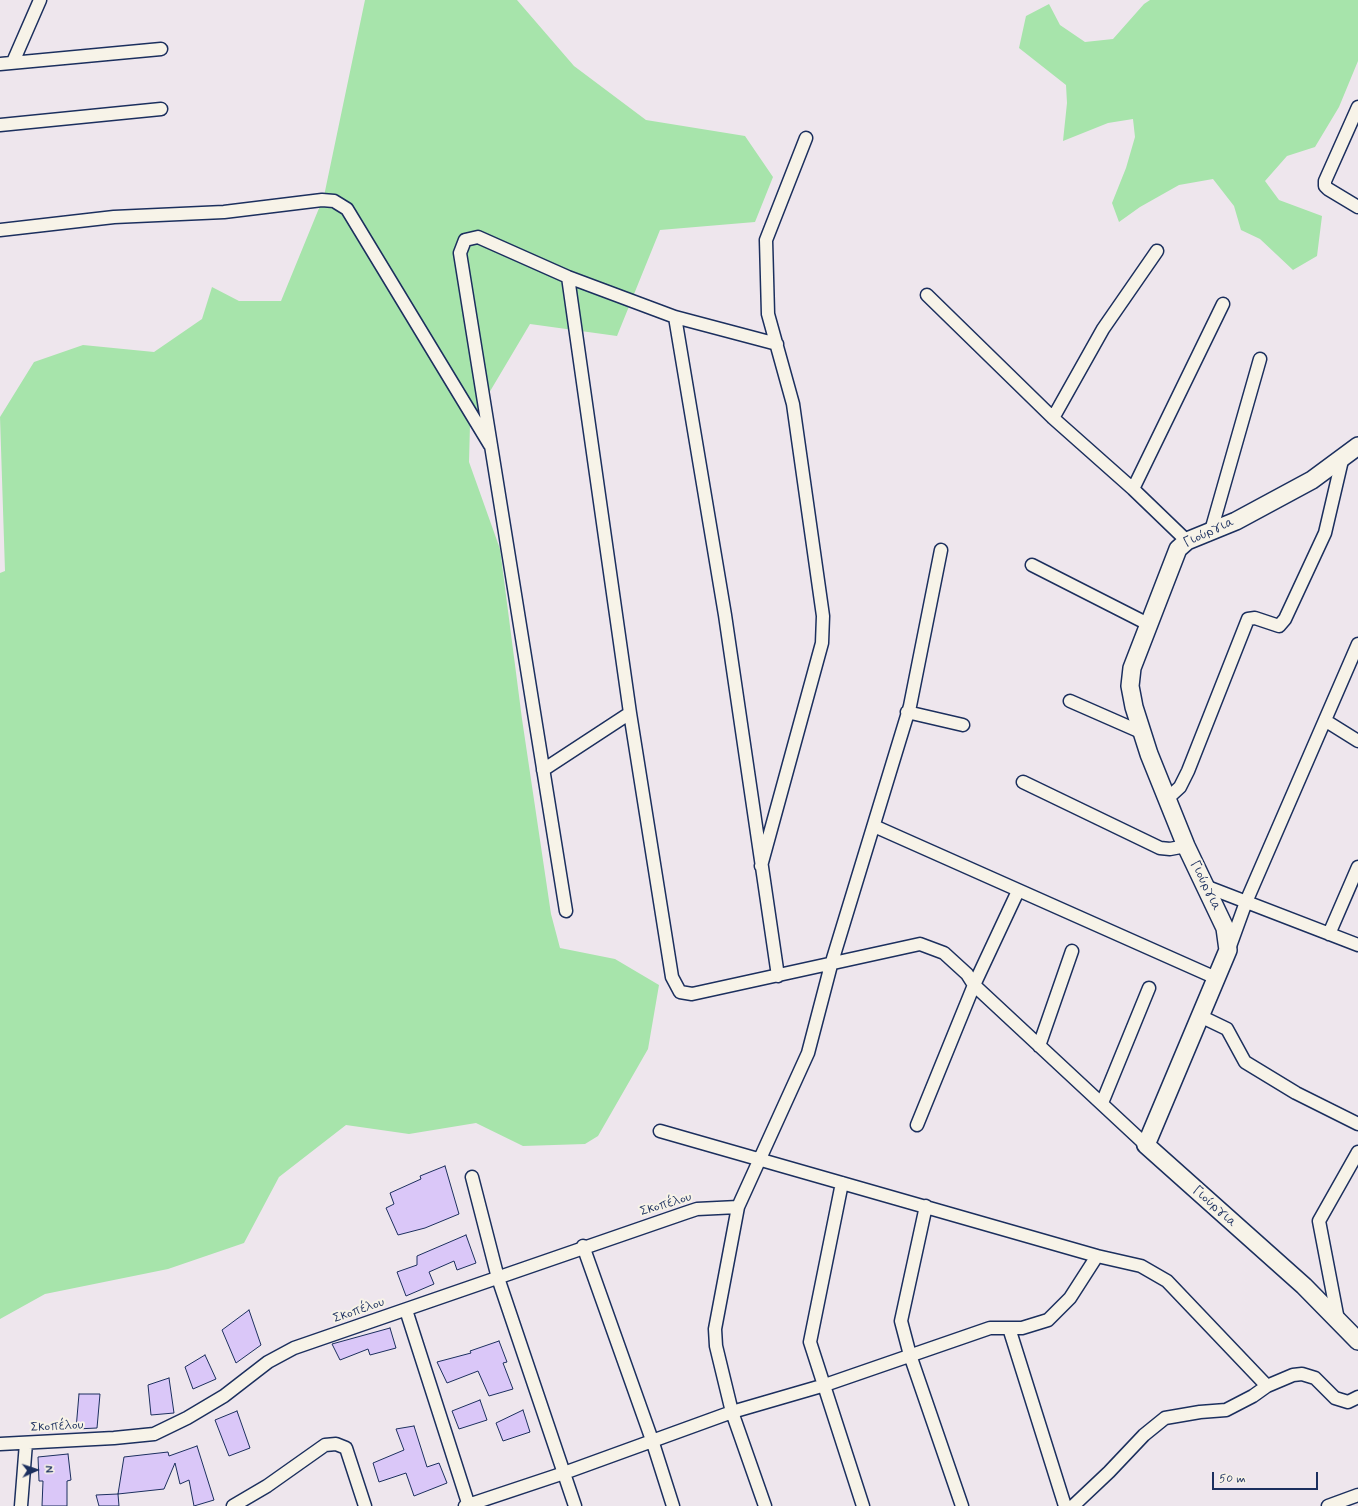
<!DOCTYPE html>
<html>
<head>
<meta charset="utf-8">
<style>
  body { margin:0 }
  #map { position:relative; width:1358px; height:1506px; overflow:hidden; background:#eee6ed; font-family:Mynerve,sans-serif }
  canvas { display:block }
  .north { position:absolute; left:16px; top:1450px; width:40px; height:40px; -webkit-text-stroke:3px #f7f3e8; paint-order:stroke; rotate:87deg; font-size:11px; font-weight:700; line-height:16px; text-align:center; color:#1b2f5e }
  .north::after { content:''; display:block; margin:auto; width:14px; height:18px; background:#1b2f5e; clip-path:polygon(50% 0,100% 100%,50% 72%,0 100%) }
  .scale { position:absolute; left:1212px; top:1472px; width:106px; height:18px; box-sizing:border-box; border:2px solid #1b2f5e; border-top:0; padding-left:5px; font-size:12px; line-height:14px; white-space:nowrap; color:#1b2f5e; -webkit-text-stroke:3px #f7f3e8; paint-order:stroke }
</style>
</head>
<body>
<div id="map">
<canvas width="1358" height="1506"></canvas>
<div class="north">N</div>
<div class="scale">50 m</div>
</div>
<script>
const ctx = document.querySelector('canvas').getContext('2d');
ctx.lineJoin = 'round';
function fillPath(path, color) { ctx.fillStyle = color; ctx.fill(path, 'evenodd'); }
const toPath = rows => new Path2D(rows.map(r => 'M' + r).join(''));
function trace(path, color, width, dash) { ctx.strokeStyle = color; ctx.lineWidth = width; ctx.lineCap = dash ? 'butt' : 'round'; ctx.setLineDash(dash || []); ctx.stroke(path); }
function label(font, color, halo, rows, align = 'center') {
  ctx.font = font + ' Mynerve,sans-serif'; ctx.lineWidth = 4; ctx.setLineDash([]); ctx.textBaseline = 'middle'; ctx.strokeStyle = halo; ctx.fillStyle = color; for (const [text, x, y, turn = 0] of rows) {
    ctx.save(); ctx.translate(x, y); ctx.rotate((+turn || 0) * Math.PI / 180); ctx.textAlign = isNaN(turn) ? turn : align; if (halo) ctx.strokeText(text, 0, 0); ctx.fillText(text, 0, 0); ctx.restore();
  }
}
const green = toPath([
  [365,0,517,0,574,66,646,120,745,136,773,177,755,222,660,230,617,336,530,324,470,425,469,462,500,549,522,719,551,914,560,948,615,959,659,985,648,1049,598,1136,585,1144,523,1146,476,1123,409,1134,346,1125,279,1177,244,1243,168,1269,45,1294,0,1319,0,573,5,571,0,417,34,362,83,345,154,352,202,319,212,287,239,301,281,301,324,196],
  [1150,0,1358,0,1358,61,1339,107,1315,147,1287,156,1265,181,1279,200,1322,216,1317,256,1293,270,1260,239,1241,230,1234,206,1213,179,1179,185,1140,207,1119,222,1112,203,1126,168,1135,137,1133,119,1108,123,1063,141,1067,103,1066,85,1019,48,1026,16,1049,4,1060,25,1085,42,1113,39,1144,4]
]);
const building = toPath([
  [445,1166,459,1214,425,1228,398,1235,386,1208,394,1204,390,1193,421,1179,420,1176,445,1166],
  [466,1235,476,1263,457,1270,454,1261,429,1272,434,1284,406,1296,397,1272,417,1265,417,1256,466,1235],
  [249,1310,261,1345,236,1363,222,1330,249,1310],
  [390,1328,396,1348,370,1355,368,1349,340,1360,332,1344,390,1328],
  [499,1341,507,1362,503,1363,513,1389,489,1396,478,1371,447,1383,437,1362,471,1353,470,1351,499,1341],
  [205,1355,216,1379,193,1389,185,1367,205,1355],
  [169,1378,174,1413,151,1415,148,1385,169,1378],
  [79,1394,100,1394,97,1428,76,1429,79,1394],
  [480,1400,487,1420,459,1429,452,1411,480,1400],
  [523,1410,530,1432,503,1441,496,1423,523,1410],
  [237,1411,250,1448,229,1456,215,1420,237,1411],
  [414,1426,427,1467,439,1463,447,1483,414,1496,406,1473,379,1482,373,1463,404,1450,396,1429,414,1426],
  [197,1446,214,1500,194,1506,189,1480,180,1484,175,1463,164,1489,118,1494,124,1457,168,1452,169,1456,197,1446],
  [68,1454,71,1480,67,1481,67,1506,42,1506,43,1481,39,1481,38,1457,68,1454],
  [118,1494,119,1506,99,1506,96,1495,118,1494]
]);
const street = toPath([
  [13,62,40,0],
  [0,64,161,49],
  [1358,107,1325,181,1325,186,1328,189,1358,207],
  [0,125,161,109],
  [0,230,114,217,224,212,322,200,334,201,347,209,490,445],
  [568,277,630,713,672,977,680,992,692,994,920,944,944,953,967,974,974,985,1146,1145],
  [927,295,1053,418,1133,489,1187,541],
  [675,317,725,615,778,976],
  [1053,418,1103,329,1157,251],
  [1133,489,1223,304],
  [1211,531,1260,359],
  [1032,565,1148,624],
  [1070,701,1143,733],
  [907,712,963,725],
  [1326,721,1358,741],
  [543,770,630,713],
  [1023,782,1160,848,1170,849,1186,846],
  [1167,799,1180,787,1188,771,1248,619,1255,618,1279,626,1285,619,1325,533,1343,456],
  [874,826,1216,978],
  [761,866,822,643,823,616,793,404,768,314,766,240,806,138],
  [1205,886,1358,945],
  [566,911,460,253,465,240,478,237,568,277,675,317,777,344],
  [1329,934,1358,867],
  [1229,949,1246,902,1358,644],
  [1200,1016,1227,1029,1245,1062,1296,1093,1358,1124],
  [1039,1046,1072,951],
  [1102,1103,1149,988],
  [917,1125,974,985,1018,891],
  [660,1131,1097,1256],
  [472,1177,498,1278,575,1506],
  [842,1183,810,1342,863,1506],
  [926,1206,901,1321,910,1355,962,1506],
  [583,1246,652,1440,673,1506],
  [406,1310,469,1506],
  [1338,1320,1319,1221,1358,1152],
  [1009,1328,1065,1506],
  [0,1444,114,1438,154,1434,187,1418,224,1396,268,1362,294,1348,685,1213,697,1209,738,1207],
  [21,1506,26,1443],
  [233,1506,267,1486,325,1445,336,1444,346,1448,365,1506],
  [465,1506,564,1473,732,1412,825,1385,990,1328,1022,1328,1048,1320,1070,1298,1097,1256,1141,1266,1167,1281,1267,1386],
  [765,1506,732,1412,716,1346,715,1329,738,1207,808,1053,831,965,910,706,941,550],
  [1073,1506,1109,1472,1144,1435,1165,1418,1200,1412,1226,1410,1253,1396,1267,1386,1293,1375,1302,1374,1315,1378,1335,1398,1348,1402,1358,1397],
  [1328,1506,1358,1495]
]);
const secondary = toPath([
  [1358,446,1312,480,1236,521,1187,541,1178,549,1132,668,1130,686,1134,707,1149,754,1186,846,1225,928,1228,950,1146,1145,1304,1286,1358,1341]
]);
const streetNames = [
  ["Γιούργια",1209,533,-25],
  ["Γιούργια",1205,886,64],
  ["Σκοπέλου",666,1205,-17],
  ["Γιούργια",1214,1207,42],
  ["Σκοπέλου",359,1311,-19],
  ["Σκοπέλου",57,1427,-3]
];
fillPath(green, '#a7e4ab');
fillPath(building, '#dac7f8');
trace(building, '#1b2f5e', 1);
trace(street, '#1b2f5e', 15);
trace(secondary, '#1b2f5e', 20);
trace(street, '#f7f3e8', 12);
trace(secondary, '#f7f3e8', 17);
label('13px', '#1b2f5e', '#f7f3e8', streetNames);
</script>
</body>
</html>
